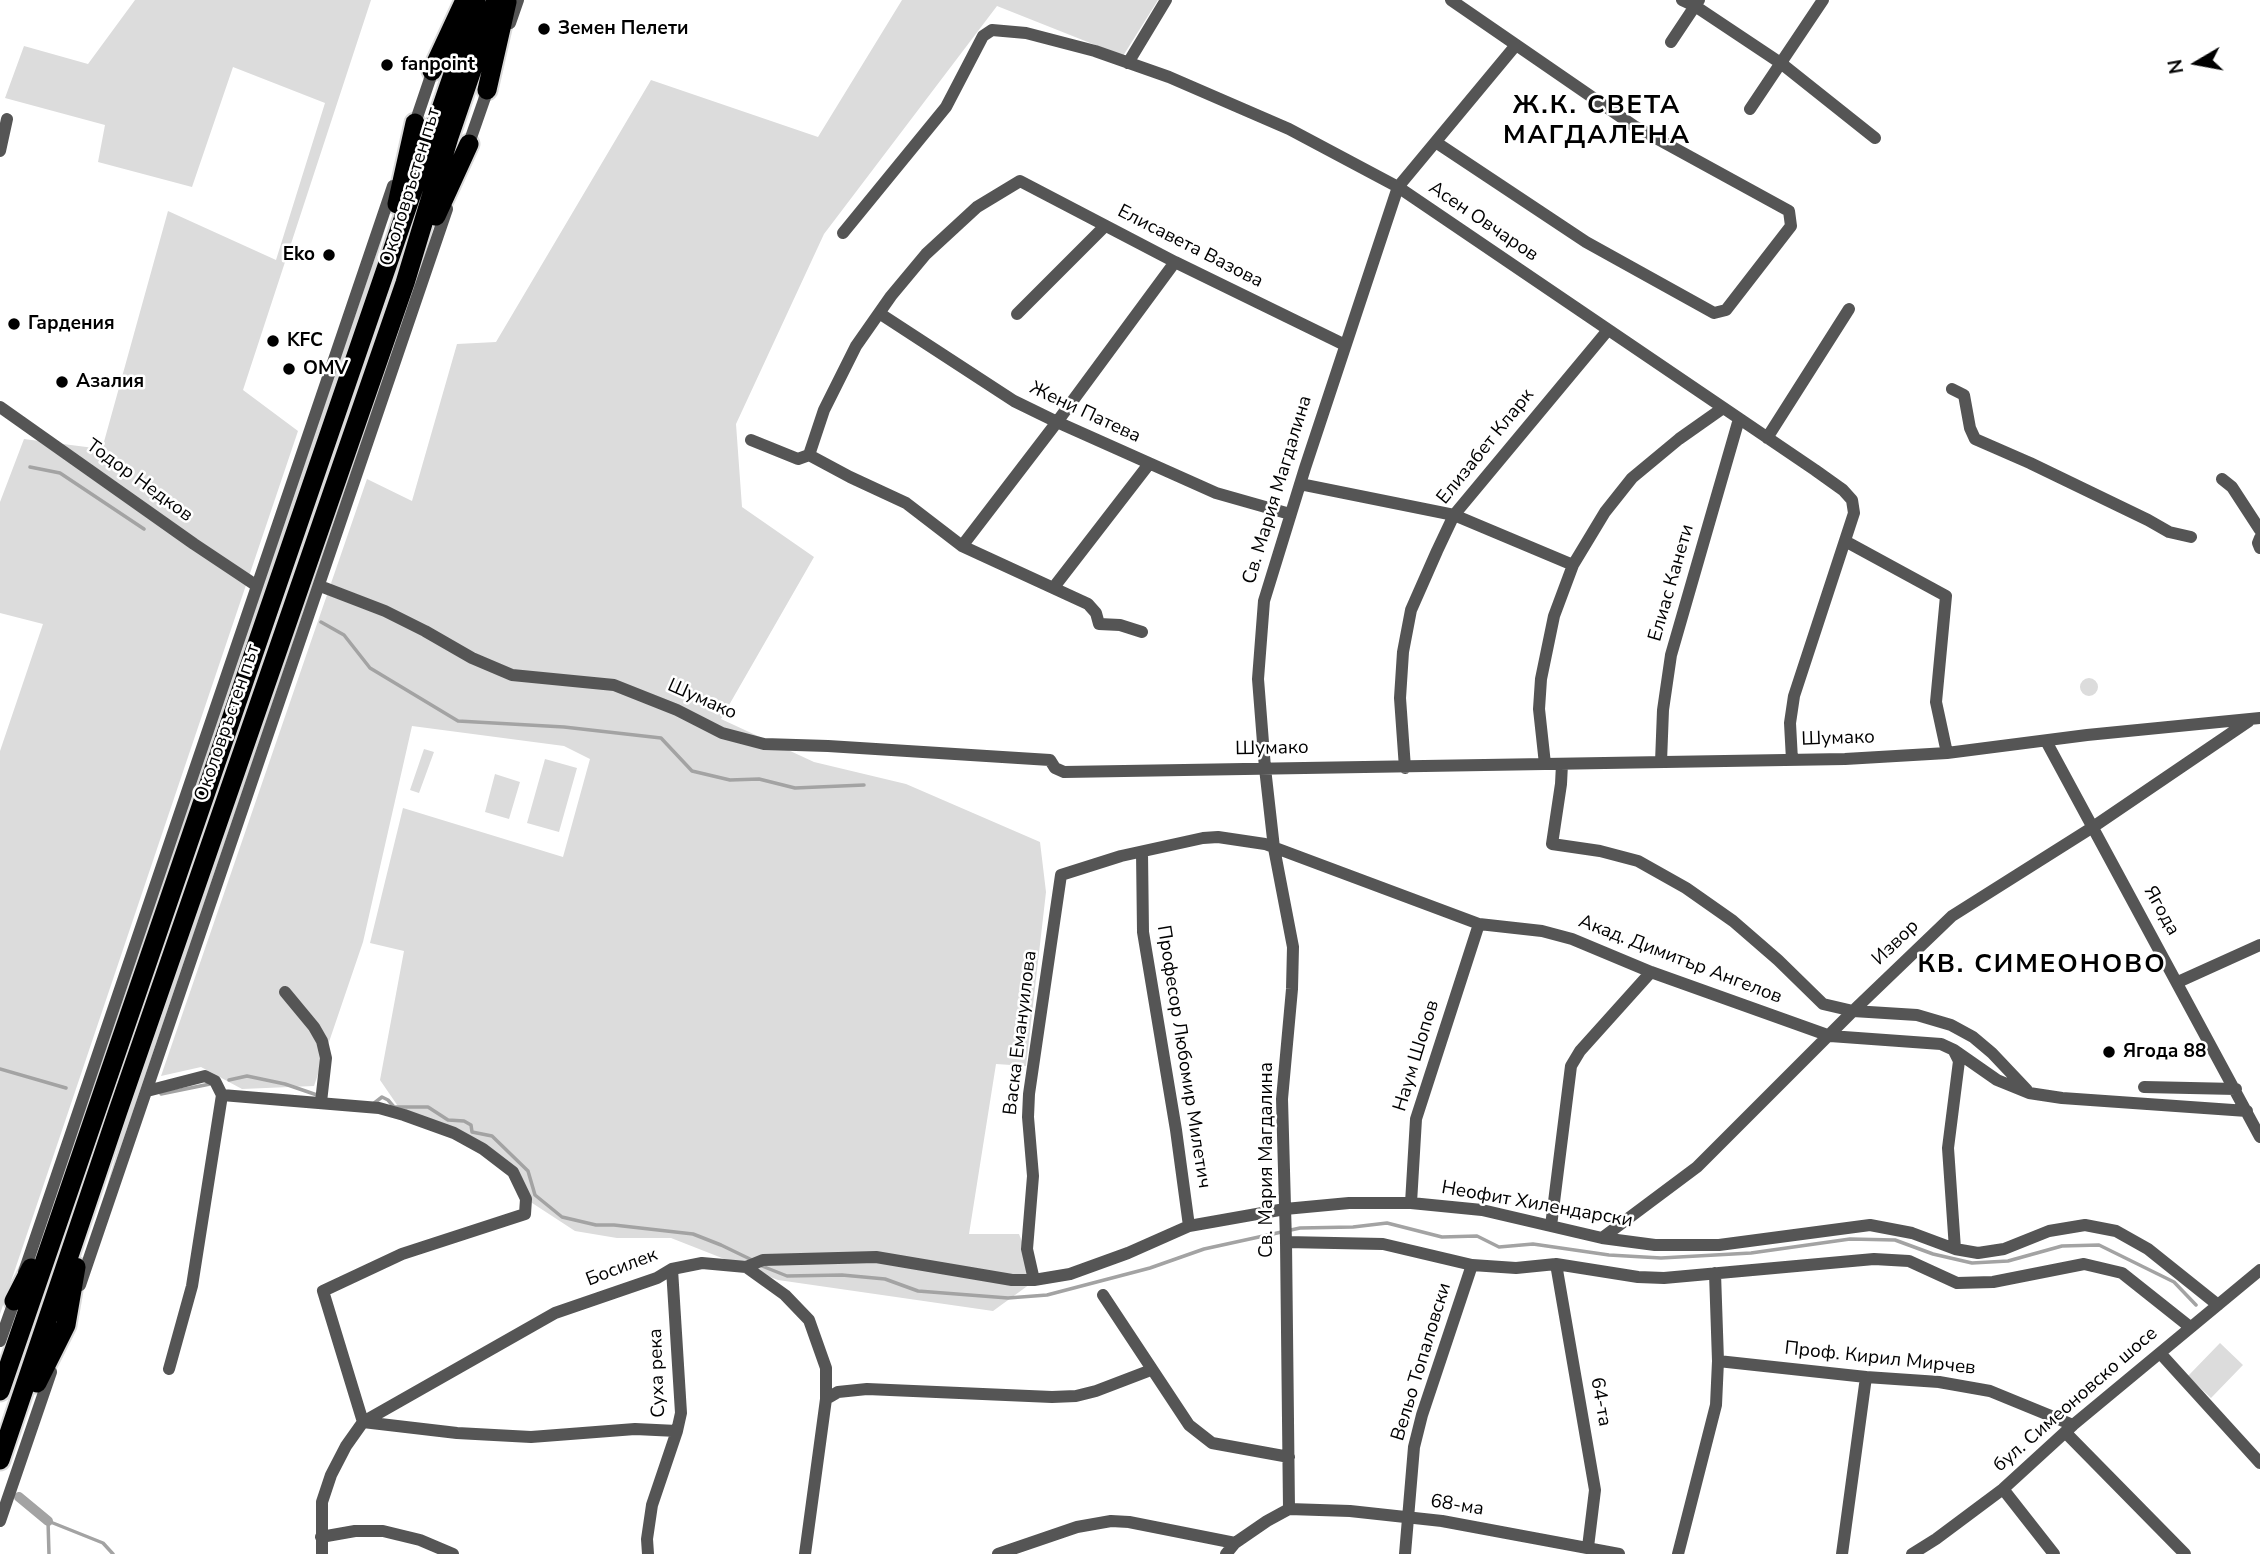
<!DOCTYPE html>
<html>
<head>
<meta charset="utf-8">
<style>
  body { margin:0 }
  #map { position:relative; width:2260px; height:1554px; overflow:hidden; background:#fff; font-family:"Nunito Sans",sans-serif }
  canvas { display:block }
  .north { position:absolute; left:2162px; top:28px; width:70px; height:70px; -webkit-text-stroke:5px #fff; paint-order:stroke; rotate:260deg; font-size:19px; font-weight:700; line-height:28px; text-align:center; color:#000 }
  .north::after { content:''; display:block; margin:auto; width:24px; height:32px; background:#000; clip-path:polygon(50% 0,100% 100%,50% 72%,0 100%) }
</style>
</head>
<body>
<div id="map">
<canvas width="2260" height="1554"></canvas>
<div class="north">N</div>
</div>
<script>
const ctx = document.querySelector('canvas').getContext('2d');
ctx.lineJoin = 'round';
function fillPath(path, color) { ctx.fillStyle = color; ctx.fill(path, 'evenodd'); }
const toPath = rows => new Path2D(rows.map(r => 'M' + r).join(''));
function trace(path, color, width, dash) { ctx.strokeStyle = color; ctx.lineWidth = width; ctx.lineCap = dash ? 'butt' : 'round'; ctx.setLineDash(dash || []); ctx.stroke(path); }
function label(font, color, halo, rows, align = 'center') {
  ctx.font = font + ' "Nunito Sans",sans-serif'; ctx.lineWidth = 5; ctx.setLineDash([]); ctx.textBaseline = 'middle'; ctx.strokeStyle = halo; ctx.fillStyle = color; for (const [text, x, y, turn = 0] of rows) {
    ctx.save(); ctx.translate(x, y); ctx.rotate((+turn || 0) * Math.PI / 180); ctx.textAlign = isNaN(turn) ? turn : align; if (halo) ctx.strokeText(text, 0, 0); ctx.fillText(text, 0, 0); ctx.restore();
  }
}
const green = toPath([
  [135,0,371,0,243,390,298,431,0,1314,0,751,43,624,0,613,0,502,24,439,102,449,168,211,276,260,325,103,233,67,192,187,98,162,105,125,5,98,24,46,88,64],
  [485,0,490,0,33,1338,29,1336],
  [902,0,1158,0,1123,56,997,6,824,234,736,424,742,507,814,557,721,719,814,762,906,784,1040,842,1046,892,1026,1066,996,1064,969,1234,1019,1234,1037,1279,993,1311,778,1280,671,1238,617,1238,575,1231,526,1199,513,1172,483,1149,404,1115,380,1080,404,951,370,943,403,808,563,857,590,759,564,746,412,726,363,942,314,1086,242,1089,201,1067,161,1076,367,479,412,501,457,344,496,342,651,80,818,137],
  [386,225,372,278,79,1131,60,1178],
  [429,244,105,1193,121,1137,408,297],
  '2080 687a9 9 0 1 1 18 0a9 9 0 1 1-18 0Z',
  [424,749,434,752,419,793,410,790],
  [545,759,577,768,559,832,527,823],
  [495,774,520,782,509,819,485,812],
  [2220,1343,2243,1365,2211,1398,2188,1376]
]);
const stream = toPath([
  [30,467,60,473,144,529],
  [321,622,344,635,370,668,458,721,564,727,661,738,692,771,730,780,759,779,795,788,864,785],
  [0,1069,66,1088],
  [229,1080,247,1076,285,1084,317,1095],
  [161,1094,210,1084],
  [373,1104,382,1097,388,1100,394,1107,428,1107,448,1120,464,1121,471,1125,472,1132,492,1136,528,1171,535,1195,562,1217,596,1225,614,1225,693,1234,721,1245,752,1260],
  [762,1266,787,1276,842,1275,885,1279,918,1291,1008,1298,1047,1295,1150,1268,1204,1249,1300,1228,1353,1227,1387,1223,1442,1237,1477,1236,1499,1247,1533,1244,1609,1255,1661,1258,1751,1253,1850,1239,1895,1240,1933,1254,1972,1263,2008,1261,2062,1246,2099,1245,2174,1282,2196,1305],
  [49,1554,48,1521,103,1543,113,1554]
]);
const canal = toPath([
  [19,1497,48,1521]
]);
const minor = toPath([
  [1682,0,1695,6,1782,64,1875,138],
  [510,23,518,0],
  [1671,42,1699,0],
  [1128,63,1166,0],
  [1750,109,1823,0],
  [413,129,434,67],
  [1437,143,1586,242,1714,313,1726,310,1791,226,1789,211,1634,126,1451,0],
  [467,149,490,83],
  [0,151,7,119],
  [843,233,946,107,983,36,992,30,1026,33,1095,51,1169,77,1289,129,1398,187,1815,470,1843,490,1852,500,1854,513,1794,696,1790,723,1792,760],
  [879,313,1014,401,1057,422,1216,493,1290,514],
  [1017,314,1105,226],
  [1952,389,1964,395,1970,428,1975,439,2030,463,2148,520,2169,532,2191,537],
  [0,407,194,544,257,586],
  [1767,438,1849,309],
  [751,440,798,459,809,455,850,477,906,503,962,546,1088,604,1096,613,1099,624,1120,625,1142,632],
  [809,455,824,410,856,346,891,296,926,254,977,207,1020,181,1175,262,1345,345],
  [2222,479,2232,487,2260,530],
  [1300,484,1454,515,1573,565],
  [2260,538,2258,543,2260,548],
  [1845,541,1946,596,1936,702,1947,753],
  [962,546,1057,422,1175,262],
  [320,586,385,611,425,631,472,658,512,675,614,685,677,710,722,733,764,744,828,746,1050,760,1055,768,1064,772,1845,759,1947,753,2087,735,2260,718],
  [1054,587,1149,464],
  [2046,741,2260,1137],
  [1661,762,1663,710,1671,655,1739,419],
  [1545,764,1539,709,1541,679,1554,616,1573,565,1605,512,1632,478,1679,439,1723,408],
  [1562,764,1561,784,1552,844,1600,851,1638,861,1686,888,1733,921,1778,960,1823,1004,1853,1011,1917,1015,1951,1025,1973,1037,1992,1053,2027,1090],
  [1405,768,1400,698,1403,652,1411,610,1437,551,1454,515,1608,330],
  [1142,852,1143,932,1176,1130,1189,1226],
  [2178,982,2260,945],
  [285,992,314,1027,322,1041,326,1058,321,1102],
  [1954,1051,1959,1061,1948,1148,1955,1249],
  [2144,1087,2236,1089],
  [147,1091,205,1076,215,1081,222,1095],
  [222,1095,379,1108,404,1115,454,1133,483,1149,513,1172,526,1199,525,1214,402,1254,323,1291,363,1422,457,1433,531,1437,635,1429,677,1431],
  [1411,1203,1416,1119,1479,924],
  [1551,1226,1571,1066,1580,1051,1651,972],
  [1602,1238,1697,1167,1853,1011,1952,916,2093,827,2249,721],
  [1286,1242,1383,1244,1472,1265,1516,1268,1556,1264,1638,1277,1664,1278,1874,1259,1909,1261,1957,1283,1993,1282,2084,1264,2122,1273,2190,1327],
  [1556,1264,1595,1490,1588,1547],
  [746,1267,763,1260,876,1257,1012,1280,1034,1280,1070,1274,1128,1253,1189,1226,1285,1209,1349,1203,1411,1203,1482,1210,1602,1238,1655,1245,1719,1245,1870,1225,1912,1233,1955,1249,1978,1253,2004,1249,2049,1231,2085,1225,2116,1231,2148,1249,2218,1305],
  [24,1272,393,186],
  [1034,1280,1027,1249,1033,1176,1028,1117,1029,1094,1061,875,1121,856,1203,838,1218,837,1265,844,1479,924,1542,931,1572,939,1651,972,1830,1036,1941,1044,1954,1050,1997,1080,2029,1093,2062,1098,2247,1111],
  [80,1285,447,209],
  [1103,1295,1189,1425,1212,1443,1289,1457],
  [0,1341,16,1296],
  [2160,1353,2260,1463],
  [1718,1361,1866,1377,1939,1382,1990,1391,2073,1425],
  [169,1369,192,1286,222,1095],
  [826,1399,838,1392,867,1389,1052,1397,1076,1396,1096,1391,1151,1370],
  [2065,1432,2185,1554],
  [2003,1489,2054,1554],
  [1289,1509,1350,1511,1442,1521,1619,1554],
  [0,1521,51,1372],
  [321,1537,355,1531,383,1531,420,1540,453,1554],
  [322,1554,322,1502,331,1475,346,1446,363,1422,555,1313,657,1278,672,1269,702,1263,746,1267,785,1295,809,1320,826,1368,826,1399,805,1554],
  [648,1554,647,1539,652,1505,677,1431,681,1413,672,1269],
  [998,1554,1077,1527,1111,1521,1129,1522,1235,1543],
  [1226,1554,1235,1543,1267,1521,1289,1509,1286,1242,1282,1099,1292,989,1293,947,1274,848,1265,768,1258,679,1264,601,1305,468,1398,187,1516,45],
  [1405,1554,1414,1447,1422,1415,1472,1265],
  [1678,1554,1716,1405,1718,1361,1715,1273],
  [1842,1554,1866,1377],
  [1912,1554,1936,1539,2003,1489,2073,1425,2260,1270]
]);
const highway = toPath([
  [432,71,465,0],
  [487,90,507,2],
  [397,204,415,123],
  [436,216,469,144],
  [14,1301,31,1268],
  [37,1383,66,1325,76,1267],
  [0,1391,453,74,476,0],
  [0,1460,118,1111,405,283,449,137,496,0]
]);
const markers = [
  [544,29,7,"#000"],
  [387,65,7,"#000"],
  [329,255,7,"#000"],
  [14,324,7,"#000"],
  [273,341,7,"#000"],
  [289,369,7,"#000"],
  [62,382,7,"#000"],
  [2109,1052,7,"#000"]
];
const poiNames = [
  ["Земен Пелети",558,29],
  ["fanpoint",401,65],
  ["Eko",315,255,"right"],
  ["Гардения",28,324],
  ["KFC",287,341],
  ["OMV",303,369],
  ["Азалия",76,382],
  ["Ягода 88",2123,1052]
];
const streetNames = [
  ["Околовръстен път",411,187,-73],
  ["Асен Овчаров",1483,222,34],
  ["Елисавета Вазова",1190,247,27],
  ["Жени Патева",1085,413,25],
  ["Елизабет Кларк",1486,447,-51],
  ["Тодор Недков",139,481,36],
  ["Св. Мария Магдалина",1278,490,-73],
  ["Елиас Канети",1672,583,-74],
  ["Шумако",702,700,24],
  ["Околовръстен път",228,723,-71],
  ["Шумако",1838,739,-2],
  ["Шумако",1272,749,-1],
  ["Ягода",2161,911,61],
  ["Извор",1896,943,-44],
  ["Акад. Димитър Ангелов",1680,960,21],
  ["Васка Емануилова",1021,1033,-83],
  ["Наум Шопов",1417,1056,-73],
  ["Професор Любомир Милетич",1183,1057,81],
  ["Св. Мария Магдалина",1267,1160,-90],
  ["Неофит Хилендарски",1537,1205,10],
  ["Босилек",622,1268,-21],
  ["Проф. Кирил Мирчев",1880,1359,6],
  ["Вельо Топаловски",1422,1362,-73],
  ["Суха река",658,1373,-92],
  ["бул. Симеоновско шосе",2076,1400,-41],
  ["64-та",1600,1402,80],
  ["68-ма",1457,1506,9]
];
const districtNames = [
  ["Ж.К. СВЕТА",1597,107],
  ["МАГДАЛЕНА",1597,137],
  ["КВ. СИМЕОНОВО",2042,966]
];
fillPath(green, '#dcdcdc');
trace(stream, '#a3a3a3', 3.5);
trace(canal, '#a3a3a3', 10);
trace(highway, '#dbdbdb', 23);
trace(minor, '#555', 12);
trace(highway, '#000', 19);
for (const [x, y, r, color] of markers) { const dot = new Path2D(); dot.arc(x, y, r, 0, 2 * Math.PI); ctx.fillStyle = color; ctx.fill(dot); trace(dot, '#fff', 2.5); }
label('bold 19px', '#000', '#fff', poiNames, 'left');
label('19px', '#000', '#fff', streetNames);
ctx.letterSpacing = '2px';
label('bold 26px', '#000', '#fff', districtNames);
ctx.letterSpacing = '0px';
</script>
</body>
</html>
